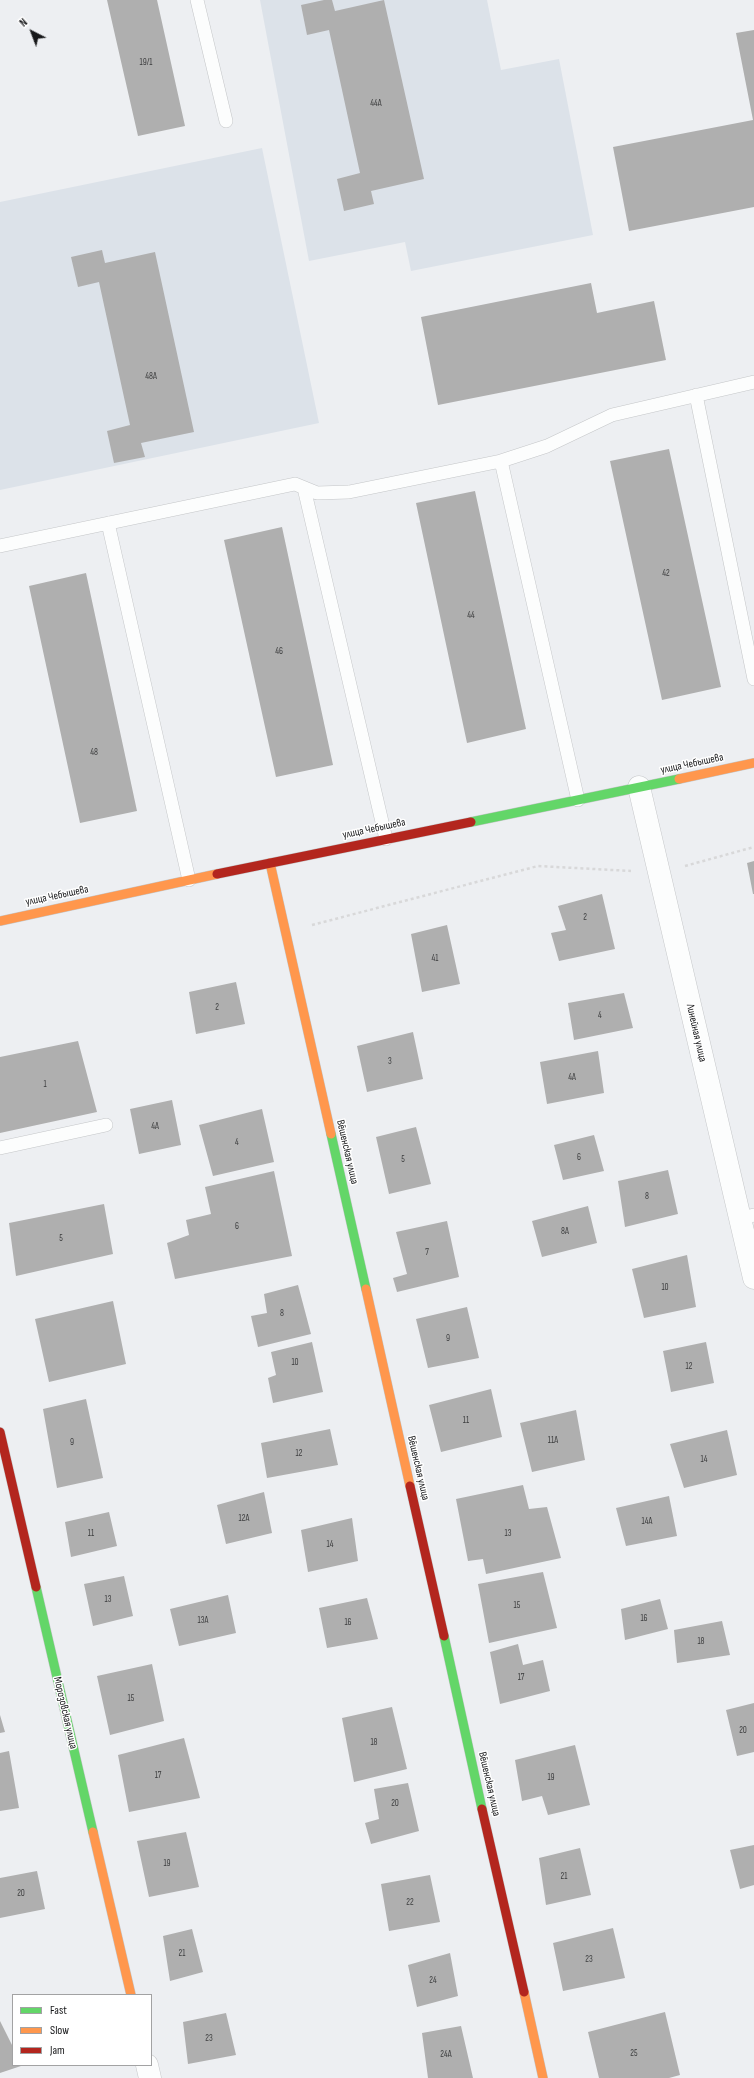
<!DOCTYPE html>
<html>
<head>
<meta charset="utf-8">
<style>
  body { margin:0 }
  #map { position:relative; width:754px; height:2078px; overflow:hidden; background:#edeff2; font-family:"Sofia Sans Condensed",sans-serif }
  canvas { display:block }
  .legend { position:absolute; left:12px; top:1994px; width:140px; height:72px; box-sizing:border-box; background:#fff; border:1px solid #a2a2a3; margin:0; padding:5px 7px; list-style:none; font-size:12px; color:#161719 }
  .legend li { display:flex; align-items:center; gap:8px; height:20px }
  .legend b { width:20px; border:1px solid #a2a2a3 }
  .north { position:absolute; left:12px; top:12px; width:40px; height:40px; -webkit-text-stroke:3px #fff; paint-order:stroke; rotate:318deg; font-size:11px; font-weight:700; line-height:16px; text-align:center; color:#161719 }
  .north::after { content:''; display:block; margin:auto; width:14px; height:18px; background:#161719; clip-path:polygon(50% 0,100% 100%,50% 72%,0 100%) }
</style>
</head>
<body>
<div id="map">
<canvas width="754" height="2078"></canvas>
<ul class="legend">
<li><b style="height:5px;background:#63d668"></b>Fast</li>
<li><b style="height:5px;background:#ff974d"></b>Slow</li>
<li><b style="height:5px;background:#b3261e"></b>Jam</li>
</ul>
<div class="north">N</div>
</div>
<script>
const ctx = document.querySelector('canvas').getContext('2d');
ctx.lineJoin = 'round';
function fillPath(path, color) { ctx.fillStyle = color; ctx.fill(path, 'evenodd'); }
const toPath = rows => new Path2D(rows.map(r => 'M' + r).join(''));
function trace(path, color, width, dash) { ctx.strokeStyle = color; ctx.lineWidth = width; ctx.lineCap = dash ? 'butt' : 'round'; ctx.setLineDash(dash || []); ctx.stroke(path); }
function label(font, color, halo, rows, align = 'center') {
  ctx.font = font + ' "Sofia Sans Condensed",sans-serif'; ctx.lineWidth = 3; ctx.setLineDash([]); ctx.textBaseline = 'middle'; ctx.strokeStyle = halo; ctx.fillStyle = color; for (const [text, x, y, turn = 0] of rows) {
    ctx.save(); ctx.translate(x, y); ctx.rotate((+turn || 0) * Math.PI / 180); ctx.textAlign = isNaN(turn) ? turn : align; if (halo) ctx.strokeText(text, 0, 0); ctx.fillText(text, 0, 0); ctx.restore();
  }
}
const built = toPath([
  [260,0,487,0,501,70,559,59,593,235,411,271,405,242,309,261],
  [262,148,319,423,0,490,0,202]
]);
const building = toPath([
  [107,0,157,0,185,126,138,136],
  [324,0,332,0,335,11,384,0,424,179,371,191,374,204,344,211,337,179,360,173,329,30,307,35,301,5],
  [754,30,754,207,629,231,613,147,753,120,736,33],
  [102,250,105,263,155,252,194,432,141,443,145,457,114,463,107,431,130,425,99,282,78,287,71,257],
  [591,283,597,313,654,301,666,360,438,405,421,317],
  [669,449,721,687,662,700,610,461],
  [475,491,526,729,467,743,416,503],
  [282,527,333,765,276,777,224,540],
  [86,573,137,811,80,823,29,586],
  [754,861,754,894,753,894,747,863],
  [602,894,615,949,559,961,551,933,566,930,558,906],
  [447,925,460,984,422,992,411,934],
  [236,982,245,1024,196,1034,189,992],
  [624,993,633,1028,574,1040,568,1003],
  [413,1032,423,1079,367,1092,357,1046],
  [78,1041,97,1112,0,1133,0,1057],
  [598,1051,604,1093,547,1104,540,1062],
  [172,1100,181,1145,139,1154,130,1109],
  [262,1109,274,1162,213,1176,199,1125],
  [416,1127,431,1184,389,1194,376,1137],
  [594,1135,604,1171,563,1180,554,1145],
  [668,1170,678,1214,625,1227,618,1181],
  [274,1171,292,1256,175,1279,167,1243,189,1235,186,1220,211,1214,205,1187],
  [104,1204,113,1254,16,1276,9,1223],
  [588,1206,597,1243,542,1257,532,1221],
  [447,1221,459,1277,397,1292,393,1278,407,1274,396,1232],
  [687,1255,696,1307,644,1318,632,1269],
  [298,1285,311,1334,258,1347,251,1316,267,1313,264,1294],
  [113,1301,126,1364,49,1382,35,1319],
  [467,1307,479,1358,428,1368,416,1319],
  [312,1342,323,1392,273,1403,268,1378,276,1375,271,1352],
  [706,1342,714,1383,671,1392,663,1351],
  [491,1389,502,1437,441,1452,429,1405],
  [86,1399,103,1478,57,1488,43,1409],
  [576,1410,585,1460,532,1472,520,1423],
  [330,1429,338,1465,267,1478,261,1443],
  [727,1430,737,1475,684,1488,670,1444],
  [523,1485,529,1509,547,1507,561,1558,486,1574,483,1559,468,1561,456,1499],
  [264,1492,272,1533,226,1544,217,1505],
  [669,1496,677,1536,626,1546,616,1508],
  [109,1512,117,1546,71,1557,65,1522],
  [352,1518,358,1561,308,1572,301,1530],
  [543,1572,557,1628,489,1643,478,1584],
  [124,1576,133,1616,93,1626,84,1584],
  [228,1595,236,1633,179,1646,170,1609],
  [367,1598,378,1639,327,1648,319,1608],
  [660,1599,668,1629,625,1640,621,1609],
  [722,1621,730,1655,677,1663,674,1630],
  [518,1644,523,1665,543,1660,550,1691,500,1704,490,1652],
  [152,1664,164,1721,110,1735,97,1676],
  [754,1703,754,1752,737,1756,726,1710],
  [392,1707,407,1769,354,1782,342,1718],
  [0,1715,5,1732,0,1733],
  [184,1738,200,1798,129,1812,118,1755],
  [575,1745,590,1805,548,1815,542,1796,522,1801,515,1760],
  [9,1751,19,1808,0,1811,0,1753],
  [408,1783,419,1831,371,1844,365,1823,379,1819,374,1789],
  [186,1832,199,1887,149,1897,137,1841],
  [754,1845,754,1885,740,1889,730,1850],
  [580,1848,591,1895,546,1905,539,1858],
  [37,1871,45,1909,0,1918,0,1878],
  [430,1875,440,1922,389,1931,381,1884],
  [613,1928,625,1978,563,1991,553,1943],
  [192,1929,203,1972,170,1981,163,1936],
  [450,1953,458,1996,417,2007,408,1965],
  [665,2012,680,2075,669,2078,599,2078,588,2032],
  [226,2013,236,2055,188,2064,183,2022],
  [0,2021,13,2047,13,2065,24,2065,0,2073],
  [461,2026,473,2078,428,2078,422,2033]
]);
const path = toPath([
  [685,866,754,847],
  [312,925,538,866,631,871]
]);
const lane = toPath([
  [197,0,226,121],
  [696,395,754,679],
  [501,461,578,800],
  [304,488,386,839],
  [108,523,189,880],
  [0,546,295,484,317,493,349,492,501,461,547,446,612,415,754,382],
  [0,1148,106,1125],
  [740,1219,754,1215]
]);
const street = toPath([
  [639,787,754,1278],
  [147,2065,150,2078]
]);
const fast = toPath([
  [471,822,679,779],
  [331,1134,366,1289],
  [36,1587,93,1832],
  [444,1636,482,1809]
]);
const slow = toPath([
  [679,779,754,763],
  [270,863,331,1134],
  [0,921,217,874],
  [366,1289,410,1486],
  [93,1832,131,1995],
  [524,1992,543,2078]
]);
const jam = toPath([
  [217,874,471,822],
  [0,1432,36,1587],
  [410,1486,444,1636],
  [482,1809,524,1992]
]);
const numberNames = [
  ["19/1",146,63],
  ["44А",376,104],
  ["48А",151,377],
  ["42",666,574],
  ["44",471,616],
  ["46",279,652],
  ["48",94,753],
  ["2",585,918],
  ["41",435,959],
  ["2",217,1008],
  ["4",600,1016],
  ["3",390,1062],
  ["4А",572,1078],
  ["1",45,1085],
  ["4А",155,1127],
  ["4",237,1143],
  ["6",579,1158],
  ["5",403,1160],
  ["8",647,1197],
  ["6",237,1227],
  ["8А",565,1232],
  ["5",61,1239],
  ["7",427,1253],
  ["10",665,1288],
  ["8",282,1314],
  ["9",448,1339],
  ["10",295,1363],
  ["12",689,1367],
  ["11",466,1421],
  ["11А",553,1441],
  ["9",72,1443],
  ["12",299,1454],
  ["14",704,1460],
  ["12А",244,1519],
  ["14А",647,1522],
  ["11",91,1534],
  ["13",508,1534],
  ["14",330,1545],
  ["13",108,1600],
  ["15",517,1606],
  ["16",644,1619],
  ["13А",203,1621],
  ["16",348,1623],
  ["18",701,1642],
  ["17",521,1678],
  ["15",131,1699],
  ["20",743,1731],
  ["18",374,1743],
  ["17",158,1776],
  ["19",551,1778],
  ["20",395,1804],
  ["19",167,1864],
  ["21",564,1877],
  ["20",21,1894],
  ["22",410,1903],
  ["21",182,1954],
  ["23",589,1960],
  ["24",433,1981],
  ["23",209,2039],
  ["25",634,2054],
  ["24А",446,2055]
];
const streetNames = [
  ["улица Чебышева",692,764,-12],
  ["улица Чебышева",374,829,-12],
  ["улица Чебышева",57,896,-12],
  ["Линейная улица",696,1033,77],
  ["Вёшенская улица",347,1152,77],
  ["Вёшенская улица",418,1468,77],
  ["Морозовская улица",65,1713,77],
  ["Вёшенская улица",489,1784,77]
];
fillPath(built, '#dce2e9');
fillPath(building, '#afafaf');
trace(lane, '#c4c6c8', 14);
trace(street, '#c4c6c8', 23);
trace(fast, '#c4c6c8', 10);
trace(slow, '#c4c6c8', 10);
trace(jam, '#c4c6c8', 10);
trace(path, '#d8d8d9', 2.5, [3, 3]);
trace(lane, '#fcfdfd', 13);
trace(street, '#fcfdfd', 22);
trace(fast, '#63d668', 9);
trace(slow, '#ff974d', 9);
trace(jam, '#b3261e', 9);
label('9px', '#3c3d3e', null, numberNames);
label('11px', '#161719', '#fff', streetNames);
</script>
</body>
</html>
